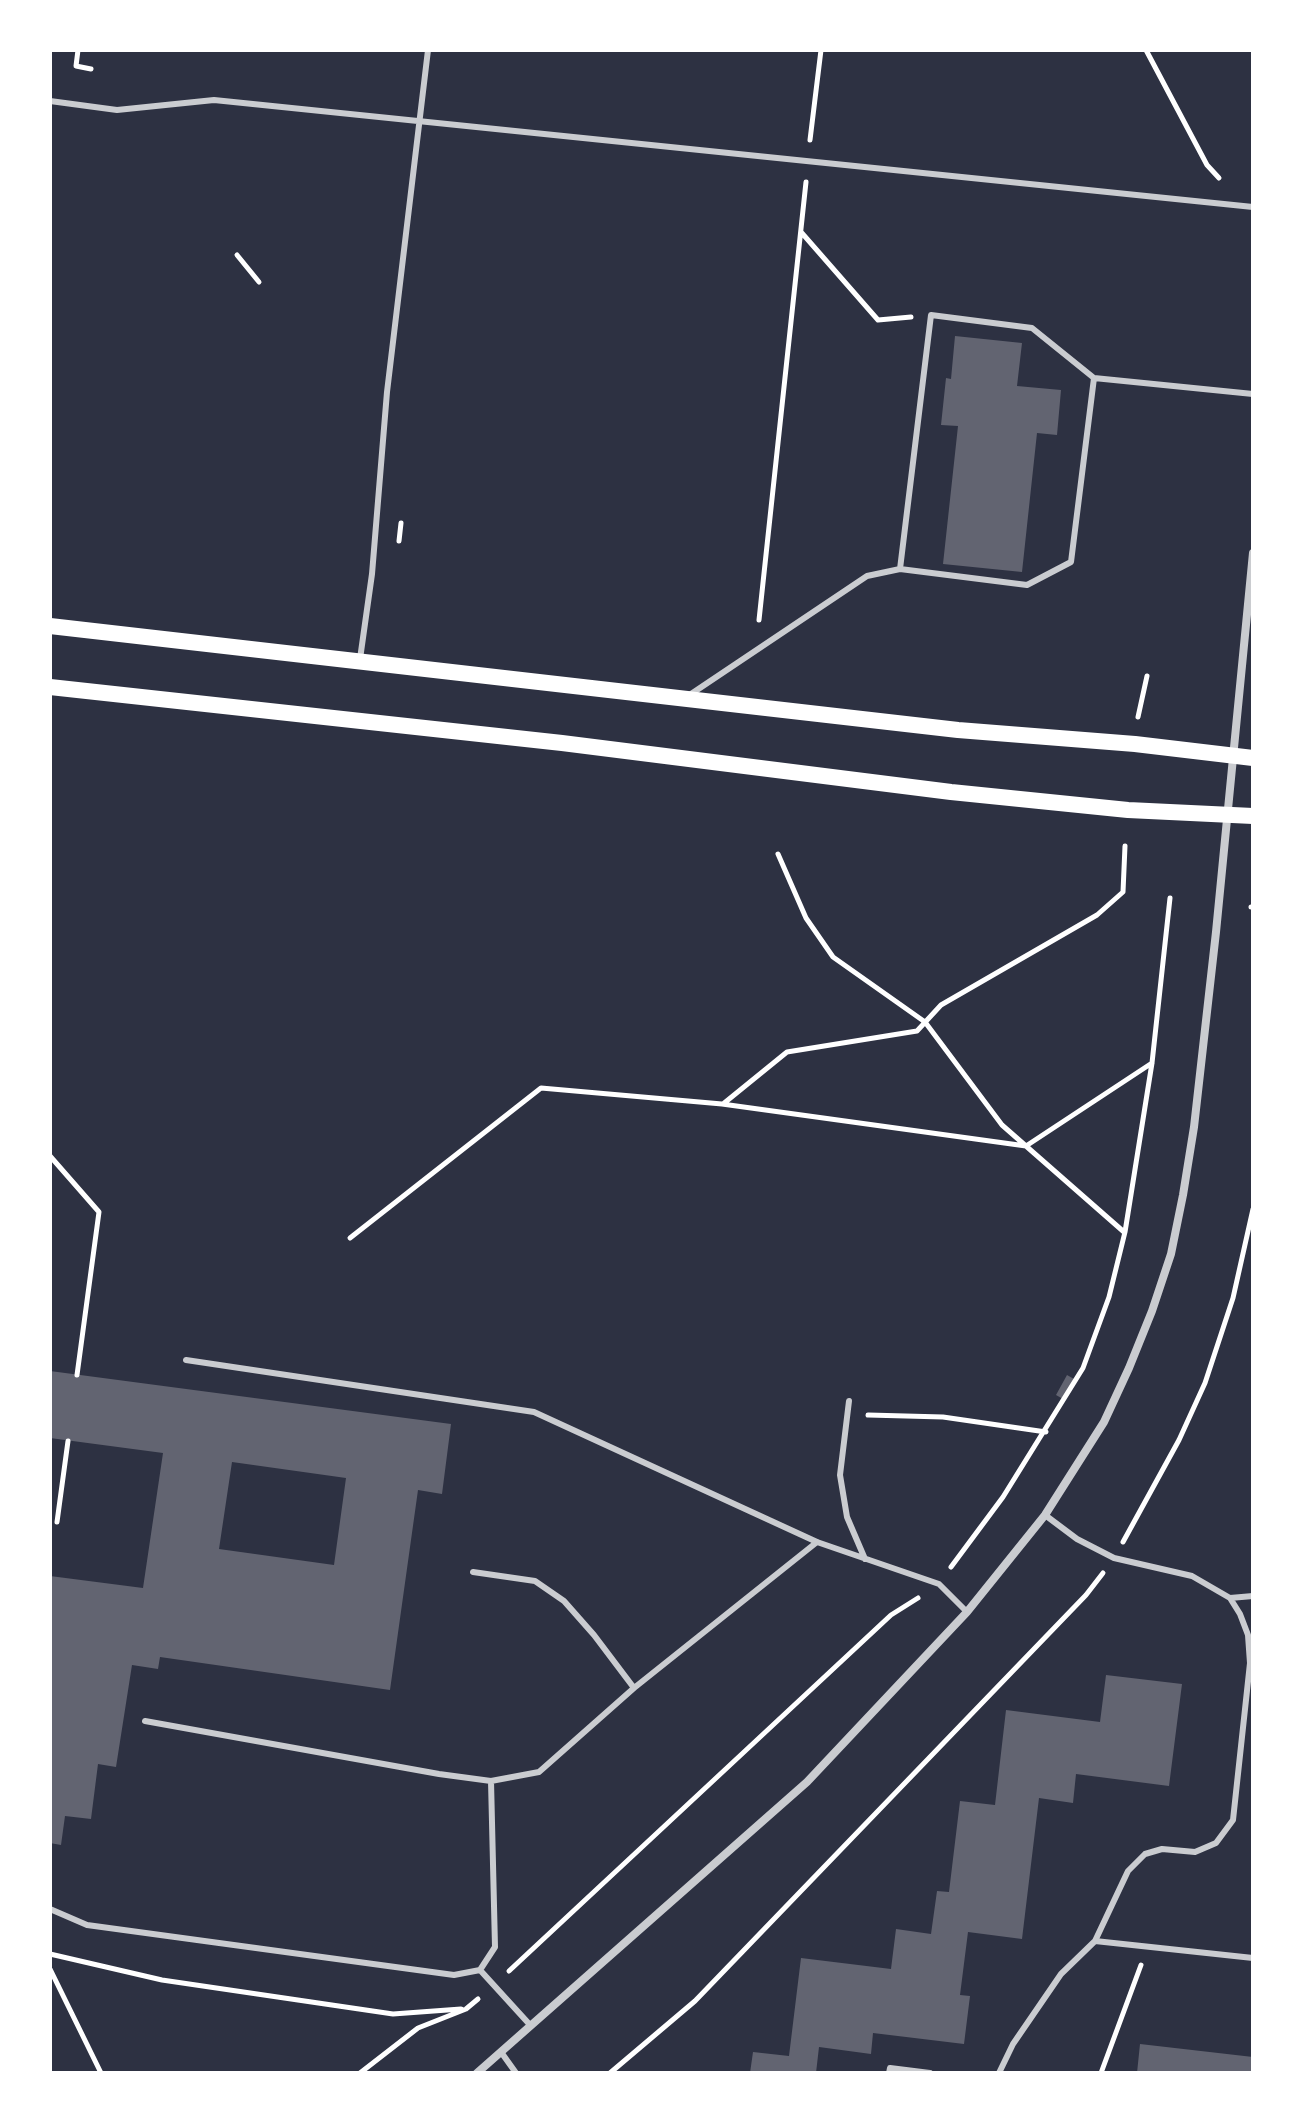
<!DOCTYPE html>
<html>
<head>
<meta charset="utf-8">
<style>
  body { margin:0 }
  #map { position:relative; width:1303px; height:2123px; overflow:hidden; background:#2d3142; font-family:"DM Sans",sans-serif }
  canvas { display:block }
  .frame { position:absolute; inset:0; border:52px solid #fff; pointer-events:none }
</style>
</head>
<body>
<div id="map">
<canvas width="1303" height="2123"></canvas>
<div class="frame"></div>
</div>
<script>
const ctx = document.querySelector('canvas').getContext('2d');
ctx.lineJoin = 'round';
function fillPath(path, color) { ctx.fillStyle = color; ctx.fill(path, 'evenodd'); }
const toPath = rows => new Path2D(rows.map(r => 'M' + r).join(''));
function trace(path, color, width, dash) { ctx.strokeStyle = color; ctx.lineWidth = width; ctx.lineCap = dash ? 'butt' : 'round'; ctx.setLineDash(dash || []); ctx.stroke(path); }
const building = toPath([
  [955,336,1022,343,1017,386,1061,390,1057,435,1037,433,1022,572,943,564,958,426,941,425,946,378,951,379],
  [50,1371,451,1424,442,1494,418,1490,390,1690,160,1657,158,1669,132,1665,116,1767,98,1764,91,1819,65,1816,61,1845,50,1843,50,1576,143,1588,163,1453,50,1438],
  [232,1462,346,1478,334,1565,219,1549],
  [1067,1375,1074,1379,1063,1399,1056,1395],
  [1106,1675,1182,1684,1169,1786,1076,1774,1073,1803,1039,1798,1022,1939,968,1932,960,1995,970,1996,964,2044,873,2033,871,2054,819,2047,816,2073,750,2073,753,2052,789,2056,801,1958,891,1969,896,1929,931,1934,937,1891,949,1892,960,1801,995,1805,1006,1710,1100,1722],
  [1140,2044,1253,2057,1253,2073,1137,2073]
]);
const path = toPath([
  [78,50,76,66,91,69],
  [1146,50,1207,165,1219,178],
  [810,140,821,50],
  [801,232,878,320,911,317],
  [237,255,259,282],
  [399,541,401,523],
  [759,620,806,182],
  [1138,717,1147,676],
  [778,854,806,918,833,957,925,1022,1002,1125,1124,1232],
  [1251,907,1253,907],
  [723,1104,787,1052,917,1031,941,1005,1097,915,1123,892,1125,846],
  [50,1156,99,1212,77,1375],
  [350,1238,541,1088,722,1104,1026,1146,1152,1063],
  [868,1415,943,1417,1046,1432],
  [57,1522,68,1441],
  [1123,1542,1179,1440,1205,1383,1233,1298,1253,1209],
  [951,1567,1003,1497,1083,1368,1109,1297,1125,1232,1152,1063,1170,898],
  [50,1954,162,1980,393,2014,461,2009],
  [50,1969,101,2073],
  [509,1971,891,1615,918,1598],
  [360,2073,418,2028,466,2009,478,1999],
  [610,2073,695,2001,1086,1595,1103,1573],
  [1101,2073,1141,1965]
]);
const service = toPath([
  [50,101,117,110,214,100,1253,207],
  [900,569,931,315,1032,328,1094,378,1253,394],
  [360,659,372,574,387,392,428,50],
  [688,696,867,576,900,569,1027,585,1071,562,1094,378],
  [186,1360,534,1412,817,1542,939,1584,967,1612],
  [849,1401,840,1475,847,1517,865,1559],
  [473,1572,535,1581,564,1601,594,1635,634,1688],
  [1230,1598,1253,1596],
  [145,1721,439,1774,491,1781,539,1772,634,1688,817,1542],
  [50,1909,87,1925,454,1975,480,1970,495,1947,491,1781],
  [1095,1941,1253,1958],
  [480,1970,531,2026],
  [501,2052,516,2073],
  [889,2073,890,2068,930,2073],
  [999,2073,1013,2044,1061,1974,1095,1941,1128,1871,1145,1854,1162,1849,1195,1852,1216,1843,1233,1820,1250,1663,1248,1635,1240,1614,1230,1598,1192,1576,1114,1558,1077,1539,1045,1515]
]);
const minor = toPath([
  [477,2073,807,1782,967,1612,1045,1515,1104,1422,1129,1368,1152,1311,1171,1254,1183,1195,1194,1127,1216,932,1253,553]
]);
const secondary = toPath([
  [50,626,958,730,1135,744,1253,758],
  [50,687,562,743,951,792,1128,810,1253,816]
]);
fillPath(building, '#626471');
trace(path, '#fff', 5);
trace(service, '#caccd0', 6);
trace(minor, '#caccd0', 8);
trace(secondary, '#fff', 16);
</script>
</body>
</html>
